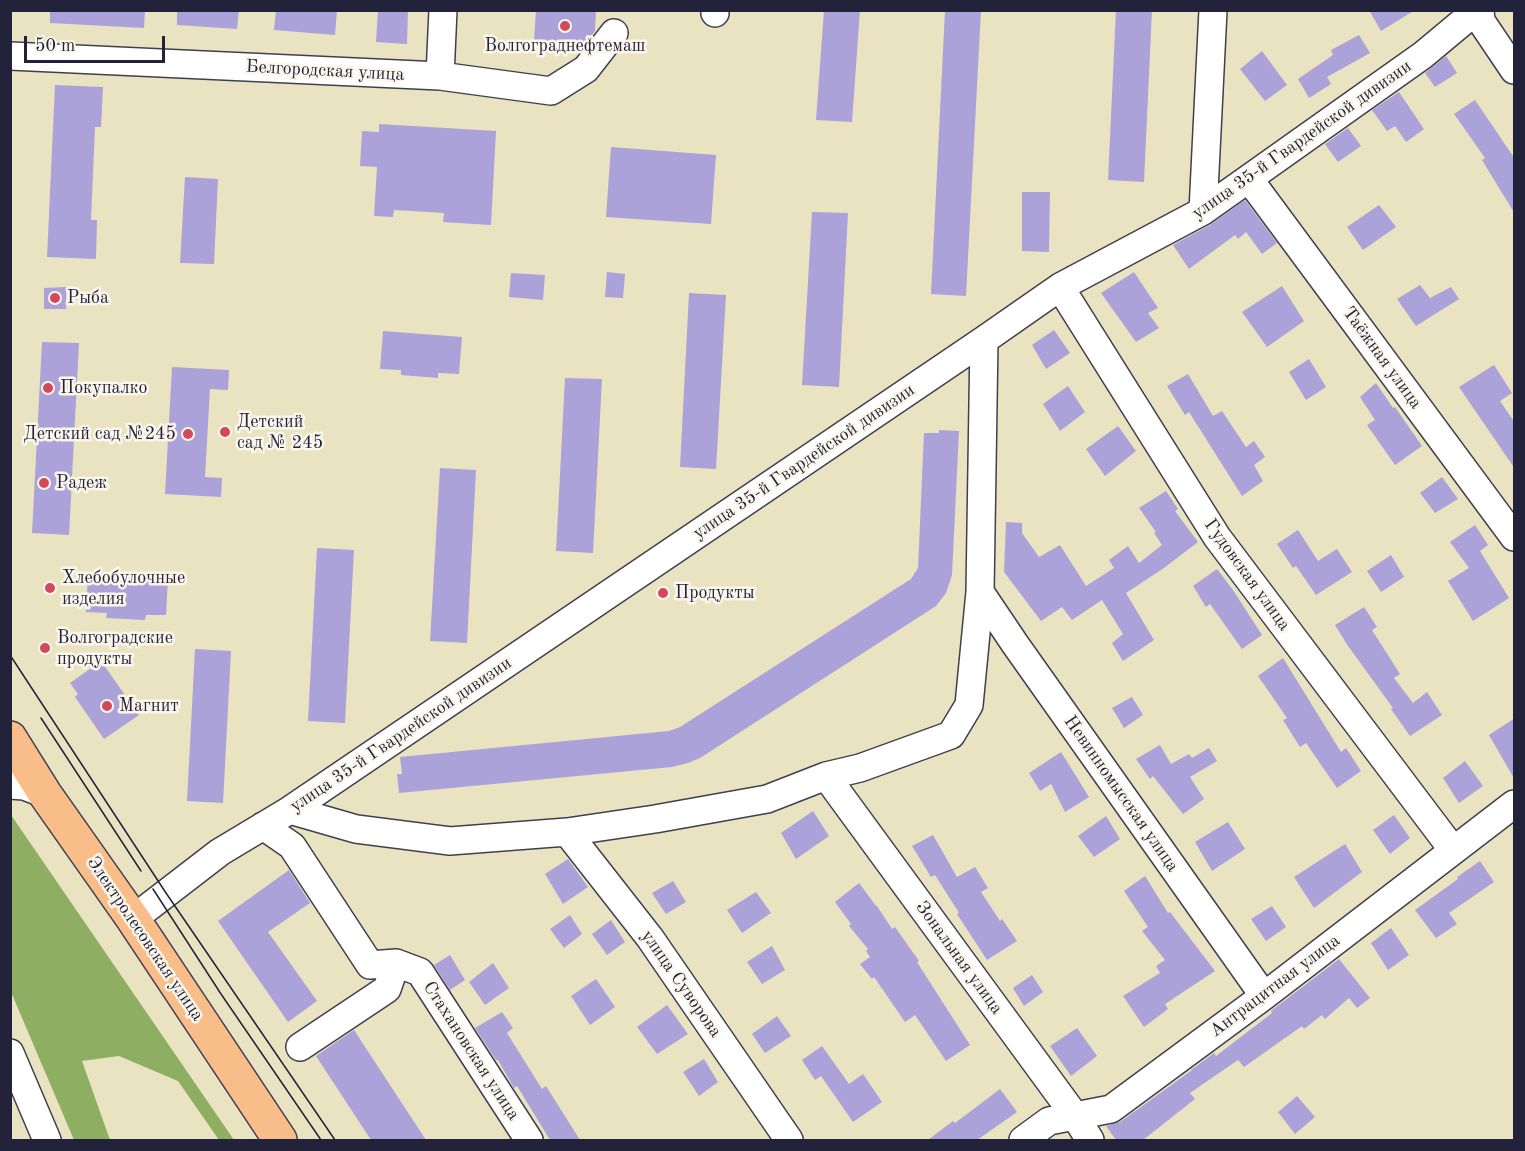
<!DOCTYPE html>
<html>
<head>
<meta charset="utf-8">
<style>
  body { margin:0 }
  #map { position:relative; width:1525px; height:1151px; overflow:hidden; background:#eae3c2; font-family:"Old Standard TT",serif }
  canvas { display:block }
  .frame { position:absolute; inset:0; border:12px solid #22223b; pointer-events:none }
  .scale { position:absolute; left:24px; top:36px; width:141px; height:27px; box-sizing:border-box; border:3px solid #22223b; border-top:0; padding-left:8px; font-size:18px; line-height:21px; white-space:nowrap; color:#22223b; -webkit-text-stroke:4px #fbf7ec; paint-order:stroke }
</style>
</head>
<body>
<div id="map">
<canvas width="1525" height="1151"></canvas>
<div class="frame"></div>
<div class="scale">50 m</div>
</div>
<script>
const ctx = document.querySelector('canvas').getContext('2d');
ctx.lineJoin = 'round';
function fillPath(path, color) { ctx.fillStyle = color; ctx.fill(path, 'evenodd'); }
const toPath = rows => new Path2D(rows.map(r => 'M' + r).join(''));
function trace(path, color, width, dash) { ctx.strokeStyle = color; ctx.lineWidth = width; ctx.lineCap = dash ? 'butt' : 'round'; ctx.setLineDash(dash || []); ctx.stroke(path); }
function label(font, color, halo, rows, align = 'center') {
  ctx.font = font + ' "Old Standard TT",serif'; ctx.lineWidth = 5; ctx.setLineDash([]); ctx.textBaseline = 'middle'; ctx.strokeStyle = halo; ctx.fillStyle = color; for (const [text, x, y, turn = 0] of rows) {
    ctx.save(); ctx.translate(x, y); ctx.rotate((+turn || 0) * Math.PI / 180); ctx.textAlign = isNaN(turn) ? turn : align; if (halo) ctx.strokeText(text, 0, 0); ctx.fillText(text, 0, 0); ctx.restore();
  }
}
const forest = toPath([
  [11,815,234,1140,219,1140,178,1081,119,1056,82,1061,110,1140,74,1140,11,992]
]);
const building = toPath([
  [50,10,145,10,144,28,50,23],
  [177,10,239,10,237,29,177,25],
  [276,10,337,10,335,35,274,30],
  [378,10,408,10,407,44,376,42],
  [536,10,596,10,595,31,587,42,534,40],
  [824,10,860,10,852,122,816,120],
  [945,10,981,10,966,296,931,294],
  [1116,10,1152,10,1144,182,1108,180],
  [1369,10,1415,10,1381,31],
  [1359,35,1370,53,1327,77,1331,84,1309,98,1298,79,1333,55,1331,50],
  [1262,51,1287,85,1265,101,1240,69],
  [1446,56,1457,73,1435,87,1425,73],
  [55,85,103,87,101,127,95,127,91,220,97,220,96,259,47,257],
  [1399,92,1424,129,1406,142,1395,126,1387,131,1372,110],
  [1475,100,1515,159,1515,214,1482,160,1485,158,1454,114],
  [379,124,496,131,491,225,443,222,444,213,394,210,393,217,374,216,377,167,360,166,362,131,379,132],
  [1348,128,1361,146,1338,162,1325,144],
  [611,147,716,155,711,224,606,217],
  [185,177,218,179,214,264,180,263],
  [1022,192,1050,192,1049,252,1022,251],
  [1245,200,1277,243,1262,254,1246,232,1238,239,1235,235,1189,269,1173,245,1210,225],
  [1379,205,1396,227,1363,250,1347,227],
  [812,212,848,213,839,387,802,385],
  [607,272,625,274,623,298,605,297],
  [1134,272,1158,308,1148,313,1159,328,1136,342,1101,293],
  [511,273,545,275,543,300,509,297],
  [1420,285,1430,298,1451,287,1459,299,1416,326,1397,299],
  [1282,286,1304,321,1267,347,1242,312],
  [66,287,66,309,44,309,44,288],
  [689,293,726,295,716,469,680,467],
  [1054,330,1070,353,1046,369,1032,345],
  [383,331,462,337,459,374,438,373,438,378,401,375,401,370,380,369],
  [42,342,79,343,69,535,32,533],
  [1309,359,1326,387,1306,400,1289,372],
  [1494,365,1512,393,1500,401,1515,423,1515,469,1459,387],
  [172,367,229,370,228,390,210,389,205,477,222,478,221,497,165,494],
  [1188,374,1213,416,1222,411,1246,447,1254,441,1265,457,1254,465,1263,481,1242,496,1189,412,1185,415,1167,386],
  [565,378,602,379,593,553,556,551],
  [1376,383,1393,408,1395,407,1422,446,1395,465,1367,425,1375,420,1360,397],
  [1068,386,1085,412,1060,431,1043,404],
  [1118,426,1136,451,1105,476,1086,449],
  [939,430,959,431,952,575,946,593,936,606,700,758,688,763,672,767,399,793,397,774,402,774,400,757,669,731,680,727,911,579,918,568,924,433,939,433],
  [440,468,476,470,467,643,430,641],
  [1442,477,1458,499,1435,513,1420,493],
  [1166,491,1178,509,1175,511,1198,542,1164,568,1126,593,1154,640,1123,661,1112,643,1123,634,1102,600,1072,620,1062,607,1041,621,1004,572,1006,522,1022,523,1022,533,1039,557,1060,545,1086,586,1114,568,1109,560,1128,546,1139,563,1162,545,1154,533,1156,532,1139,508],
  [1475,525,1488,545,1480,551,1509,598,1473,621,1448,581,1469,568,1450,542],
  [1298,530,1318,561,1337,549,1352,572,1316,595,1296,566,1293,568,1277,544],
  [317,548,354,550,345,723,308,721],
  [1391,555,1404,577,1381,592,1367,571],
  [1217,569,1233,590,1262,635,1242,649,1210,604,1206,607,1193,586],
  [88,575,168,578,166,615,146,615,145,620,106,618,107,613,86,612],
  [1364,607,1377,627,1372,630,1400,674,1394,678,1413,703,1427,692,1442,715,1410,736,1391,709,1393,708,1348,646,1335,625],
  [195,649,231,651,223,803,187,801],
  [1283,658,1341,752,1346,748,1361,771,1337,788,1306,743,1300,747,1283,720,1287,718,1258,676],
  [101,661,139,715,104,739,75,697,78,694,70,683],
  [1132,697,1143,715,1124,728,1112,708],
  [1515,718,1515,780,1489,735],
  [1160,745,1171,764,1189,754,1192,758,1209,748,1217,761,1190,777,1204,799,1183,814,1153,776,1150,779,1136,759],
  [1061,752,1089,797,1065,812,1051,784,1040,791,1029,773],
  [1465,761,1483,786,1459,803,1443,778],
  [813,811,829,836,796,859,781,833],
  [1394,815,1410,838,1390,854,1373,830],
  [1106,816,1120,839,1094,857,1078,836],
  [1228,822,1245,849,1212,871,1195,842],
  [933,835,957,877,975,867,988,888,981,892,1000,921,1002,919,1017,941,987,960,957,914,959,913,935,875,931,877,912,846],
  [1345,844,1362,872,1314,908,1294,877],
  [568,859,588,887,563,904,545,874],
  [1480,861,1494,882,1449,913,1457,924,1436,938,1415,910,1458,879,1457,877],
  [289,870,310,903,268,932,317,1001,288,1022,218,921],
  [1145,876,1168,913,1170,912,1215,971,1165,1004,1168,1009,1144,1027,1123,996,1160,973,1156,966,1165,960,1142,931,1148,927,1124,891],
  [673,881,686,902,666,914,652,893],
  [859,883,876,906,877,906,892,929,895,927,919,961,917,962,970,1045,946,1061,915,1015,905,1022,874,977,872,979,860,964,870,957,866,951,868,949,849,926,851,924,835,902],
  [756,892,771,913,742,933,727,910],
  [1272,906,1286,927,1266,941,1251,919],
  [570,915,582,934,564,948,550,929],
  [611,920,625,942,607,955,592,934],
  [1391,928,1409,955,1388,970,1371,943],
  [772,946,785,970,762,984,747,962],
  [450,955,465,980,450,990,434,965],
  [1339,959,1370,998,1357,1008,1349,998,1325,1019,1322,1015,1304,1029,1302,1026,1244,1067,1238,1060,1190,1093,1195,1099,1143,1140,1116,1140,1106,1126,1120,1122,1192,1070,1191,1070,1214,1053,1216,1056,1272,1013,1271,1011],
  [493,963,509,988,485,1005,469,982],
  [1032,975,1043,992,1024,1006,1013,988],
  [596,979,615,1007,590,1025,571,996],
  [667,1005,688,1034,657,1054,637,1027],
  [502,1012,513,1028,507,1033,542,1089,546,1086,580,1140,550,1140,517,1086,514,1088,498,1060,496,1060,475,1028],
  [777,1016,791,1036,765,1053,752,1034],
  [1077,1028,1097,1056,1071,1076,1050,1046],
  [354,1030,426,1140,371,1140,316,1056],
  [822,1046,849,1084,863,1074,882,1102,853,1122,821,1076,815,1080,802,1060],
  [704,1059,718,1082,699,1096,683,1072],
  [1000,1089,1017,1112,977,1140,928,1140,953,1121,955,1123],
  [1297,1096,1315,1117,1295,1134,1278,1112]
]);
const minor = toPath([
  [1480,10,1481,21,1514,70],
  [715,13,715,10],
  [10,56,440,76,551,91,586,69,614,33],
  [440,76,443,10],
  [1249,179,1514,537],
  [1203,211,1213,10],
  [1060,287,1217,537,1453,850],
  [980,592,1015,644,1264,996],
  [826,776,1075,1116,1090,1140],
  [10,785,24,786,45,794],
  [290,810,356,829,450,841,567,832,655,819,767,799,826,776,860,768,951,735,969,705,980,592,984,340],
  [263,826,292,846,370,965,396,963,420,972,529,1140],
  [567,832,650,938,789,1140],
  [133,919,220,852,290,810,984,340,1060,287,1203,211,1423,55,1477,10],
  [300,1047,387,989,396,963],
  [10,1053,47,1140],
  [1023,1140,1049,1121,1111,1109,1264,996,1514,804]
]);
const major = toPath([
  [10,738,45,794,133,919,280,1140]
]);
const tram = toPath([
  [10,655,166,893,335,1140],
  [41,718,141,871],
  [153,889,221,994,321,1140]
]);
const markers = [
  [565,26,6,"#d1495b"],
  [55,298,6,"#d1495b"],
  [48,388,6,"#d1495b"],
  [225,432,6,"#d1495b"],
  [188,434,6,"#d1495b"],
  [44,483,6,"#d1495b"],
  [50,588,6,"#d1495b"],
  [663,593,6,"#d1495b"],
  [45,648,6,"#d1495b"],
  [107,706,6,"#d1495b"]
];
const poiNames = [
  ["Волгограднефтемаш",565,46,"center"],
  ["Рыба",67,298],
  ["Покупалко",60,388],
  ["Детский",237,422],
  ["сад № 245",237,443],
  ["Детский сад №245",176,434,"right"],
  ["Радеж",56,483],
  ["Хлебобулочные",62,578],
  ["изделия",62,599],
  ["Продукты",675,593],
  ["Волгоградские",57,638],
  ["продукты",57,659],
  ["Магнит",119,706]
];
const streetNames = [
  ["Белгородская улица",325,71,3],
  ["улица 35-й Гвардейской дивизии",1302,140,-35],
  ["Таёжная улица",1382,358,54],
  ["улица 35-й Гвардейской дивизии",804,462,-34],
  ["Гудовская улица",1247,575,54],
  ["улица 35-й Гвардейской дивизии",401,735,-34],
  ["Невинномысская улица",1121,794,55],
  ["Электролесовская улица",145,939,56],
  ["Зональная улица",959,958,54],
  ["улица Суворова",681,984,55],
  ["Антрацитная улица",1275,986,-37],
  ["Стахановская улица",471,1051,57]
];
fillPath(forest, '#8eaf62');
fillPath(building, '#aba2d9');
trace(minor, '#403f4f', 30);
trace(major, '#403f4f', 36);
trace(minor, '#fff', 27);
trace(major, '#f8bd89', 33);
trace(tram, '#22223b', 1.5);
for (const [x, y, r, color] of markers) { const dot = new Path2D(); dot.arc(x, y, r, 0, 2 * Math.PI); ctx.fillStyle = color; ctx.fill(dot); trace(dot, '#fbf7ec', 2); }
label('18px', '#22223b', '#fbf7ec', poiNames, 'left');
label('18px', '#22223b', '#fbf7ec', streetNames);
</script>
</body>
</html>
